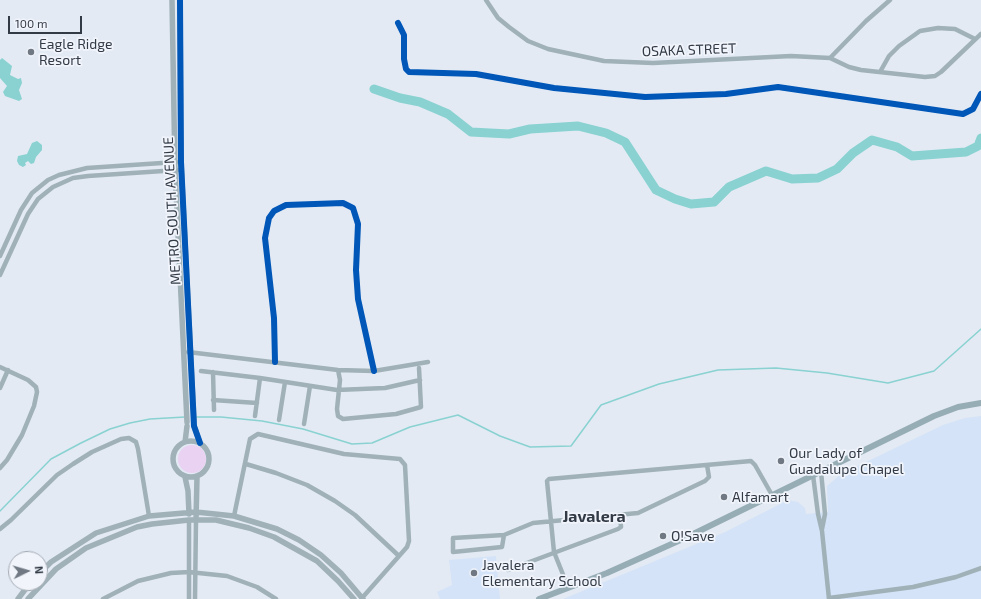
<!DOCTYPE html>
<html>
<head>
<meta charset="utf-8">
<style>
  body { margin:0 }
  #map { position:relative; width:981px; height:599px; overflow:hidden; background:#e3eaf4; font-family:"Exo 2",sans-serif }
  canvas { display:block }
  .north { position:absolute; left:8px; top:551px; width:40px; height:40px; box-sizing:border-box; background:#f1f5fb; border:1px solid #a5aab3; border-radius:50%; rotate:85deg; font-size:11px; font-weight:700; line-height:16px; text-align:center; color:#323a46 }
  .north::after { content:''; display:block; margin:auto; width:14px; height:18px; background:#707883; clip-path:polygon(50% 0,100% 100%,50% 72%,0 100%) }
  .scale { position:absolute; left:8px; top:16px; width:74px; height:18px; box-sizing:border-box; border:2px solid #323a46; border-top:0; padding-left:5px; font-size:12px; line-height:14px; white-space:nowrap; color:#323a46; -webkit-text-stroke:3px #f1f5fb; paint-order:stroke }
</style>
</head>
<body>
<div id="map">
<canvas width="981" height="599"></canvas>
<div class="north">N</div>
<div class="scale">100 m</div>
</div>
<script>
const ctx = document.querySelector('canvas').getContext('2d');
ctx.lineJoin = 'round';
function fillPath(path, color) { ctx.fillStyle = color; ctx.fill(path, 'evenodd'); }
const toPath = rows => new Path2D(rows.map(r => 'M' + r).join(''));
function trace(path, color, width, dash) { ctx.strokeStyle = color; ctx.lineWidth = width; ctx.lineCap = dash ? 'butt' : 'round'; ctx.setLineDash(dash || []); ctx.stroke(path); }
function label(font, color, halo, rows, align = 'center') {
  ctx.font = font + ' "Exo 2",sans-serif'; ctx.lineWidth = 3.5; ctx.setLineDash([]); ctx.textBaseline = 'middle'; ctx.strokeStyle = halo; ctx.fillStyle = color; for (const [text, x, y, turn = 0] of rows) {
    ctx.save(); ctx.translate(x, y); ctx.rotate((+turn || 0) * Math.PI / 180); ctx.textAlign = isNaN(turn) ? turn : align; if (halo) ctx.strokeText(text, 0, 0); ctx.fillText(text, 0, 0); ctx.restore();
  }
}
const built = toPath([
  [981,416,981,599,563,599,723,533,788,500,798,502,805,508,806,514,828,512,827,486,841,474,943,425,965,418],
  [496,556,500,599,440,599,437,592,452,585,449,560]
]);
const green = toPath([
  '178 459a14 14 0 1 1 28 0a14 14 0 1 1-28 0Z'
]);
const water = toPath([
  [2,58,12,66,10,75,18,79,21,78,22,83,19,90,22,99,19,101,5,96,3,92,7,86,0,78,0,60],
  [37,141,42,145,42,150,36,157,34,163,31,164,28,161,25,163,26,165,23,167,19,165,17,161,18,156,27,154,32,143]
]);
const stream = toPath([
  [195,417,221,417,262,421,303,429,352,444,372,443,410,427,458,415,500,436,530,447,571,446,601,405,659,384,718,370,776,368,827,373,888,383,934,371,981,329],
  [0,511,51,459,81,443,110,429,130,423,150,419,185,417]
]);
const river = toPath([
  [374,89,400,98,420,102,448,114,471,132,509,134,530,129,578,126,606,133,625,142,656,190,675,199,691,204,714,202,729,187,766,171,792,179,818,178,837,169,853,153,872,140,897,147,912,156,966,152,978,146,981,138]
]);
const minor = toPath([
  [486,0,498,18,509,27,528,41,548,49,604,61,653,63,791,56,830,58,866,21,890,0],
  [398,23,404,35,404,59,406,69,409,72,476,74,554,88,645,97,726,94,778,87,963,114,973,109,981,94],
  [830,58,849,67,861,70,925,77,935,76,941,72,981,34],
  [880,72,889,56,899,46,920,31,938,28,955,29,975,39],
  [0,256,21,210,32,193,48,180,59,175,87,168,177,162],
  [0,275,28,214,38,199,53,187,73,178,88,176,178,170],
  [188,352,338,370,374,371,428,362],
  [275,362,274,318,265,238,269,218,274,211,286,205,343,203,353,208,358,224,356,270,358,299,374,371],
  [0,367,28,380,36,387,37,392,34,406,22,435,7,460,0,468],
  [338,370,340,380,337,409,338,416,343,419,396,414,421,407,419,368],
  [201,371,260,378,337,390,385,388,420,380],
  [213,372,214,410],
  [0,388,8,370],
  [213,400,257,403],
  [255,416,260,378],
  [279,420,285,382],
  [304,424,310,386],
  [246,464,276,473,307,485,335,501,355,515,399,556],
  [821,471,825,514,822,529],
  [813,475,818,514,822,531,829,599],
  [234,516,250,439,258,434,344,454,400,459,405,465,409,541,407,547,362,598],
  [0,529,11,520,57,475,73,464,92,452,121,439,129,438,136,442,138,449,149,516],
  [504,535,502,547,453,552,453,538,504,535,533,523,638,513,705,481,709,477,707,465],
  [508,570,618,529,621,527,620,515],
  [568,587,554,552,547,481,549,479,751,461,755,465,772,495],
  [829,598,913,587,956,577,981,568],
  [103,599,138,581,171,573,189,572,227,576,257,587,276,599],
  [189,599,189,520],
  [195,599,196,520]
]);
const tertiary = toPath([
  [172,0,175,170,187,422],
  [180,0,181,162,194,421],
  [194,426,200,443],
  '173 459a18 18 0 1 1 36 0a18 18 0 1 1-36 0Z',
  [185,442,187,426],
  [185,477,188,491,189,514],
  [196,520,197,477],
  [40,573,51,562,96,533,149,516,196,512,234,516,277,529,299,540,321,555,341,573,363,599],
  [18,599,30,583],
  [28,599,56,569,86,548,137,527,152,524,189,520,216,520,249,528,274,537,317,561,338,581,354,599]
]);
const secondary = toPath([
  [539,599,607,573,685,538,934,416,958,407,981,403]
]);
const cycleway = toPath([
  [180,0,181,162,194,426,200,443],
  [398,23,404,35,404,59,406,69,409,72,476,74,554,88,645,97,726,94,778,87,963,114,973,109,981,94],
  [275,362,274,318,265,238,269,218,274,211,286,205,343,203,353,208,358,224,356,270,358,299,374,371]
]);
const markers = [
  [31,52,4,"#707883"],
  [781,461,4,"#707883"],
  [724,497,4,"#707883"],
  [663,536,4,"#707883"],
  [474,573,4,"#707883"]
];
const poiNames = [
  ["Eagle Ridge",39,44],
  ["Resort",39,60],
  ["Our Lady of",789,453],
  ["Guadalupe Chapel",789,469],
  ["Alfamart",732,497],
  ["O!Save",671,536],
  ["Javalera",482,565],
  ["Elementary School",482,581]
];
const streetNames = [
  ["OSAKA STREET",689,50,-2],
  ["METRO SOUTH AVENUE",172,211,-93]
];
const quarterNames = [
  ["Javalera",594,517]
];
fillPath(built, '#d4e3f7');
fillPath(green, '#ead2f2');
fillPath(water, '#89d2d1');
trace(stream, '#89d2d1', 1.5);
trace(river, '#89d2d1', 9);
trace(minor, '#a0b1b8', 4.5);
trace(tertiary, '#a0b1b8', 5.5);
trace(secondary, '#97adb6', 6);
trace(cycleway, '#0057b8', 6);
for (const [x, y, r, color] of markers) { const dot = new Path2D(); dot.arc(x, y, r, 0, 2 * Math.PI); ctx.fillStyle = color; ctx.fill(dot); trace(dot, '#f1f5fb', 1.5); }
label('14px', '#323a46', '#f1f5fb', poiNames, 'left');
label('14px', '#323a46', '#f1f5fb', streetNames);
label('bold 16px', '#323a46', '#f1f5fb', quarterNames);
</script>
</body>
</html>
